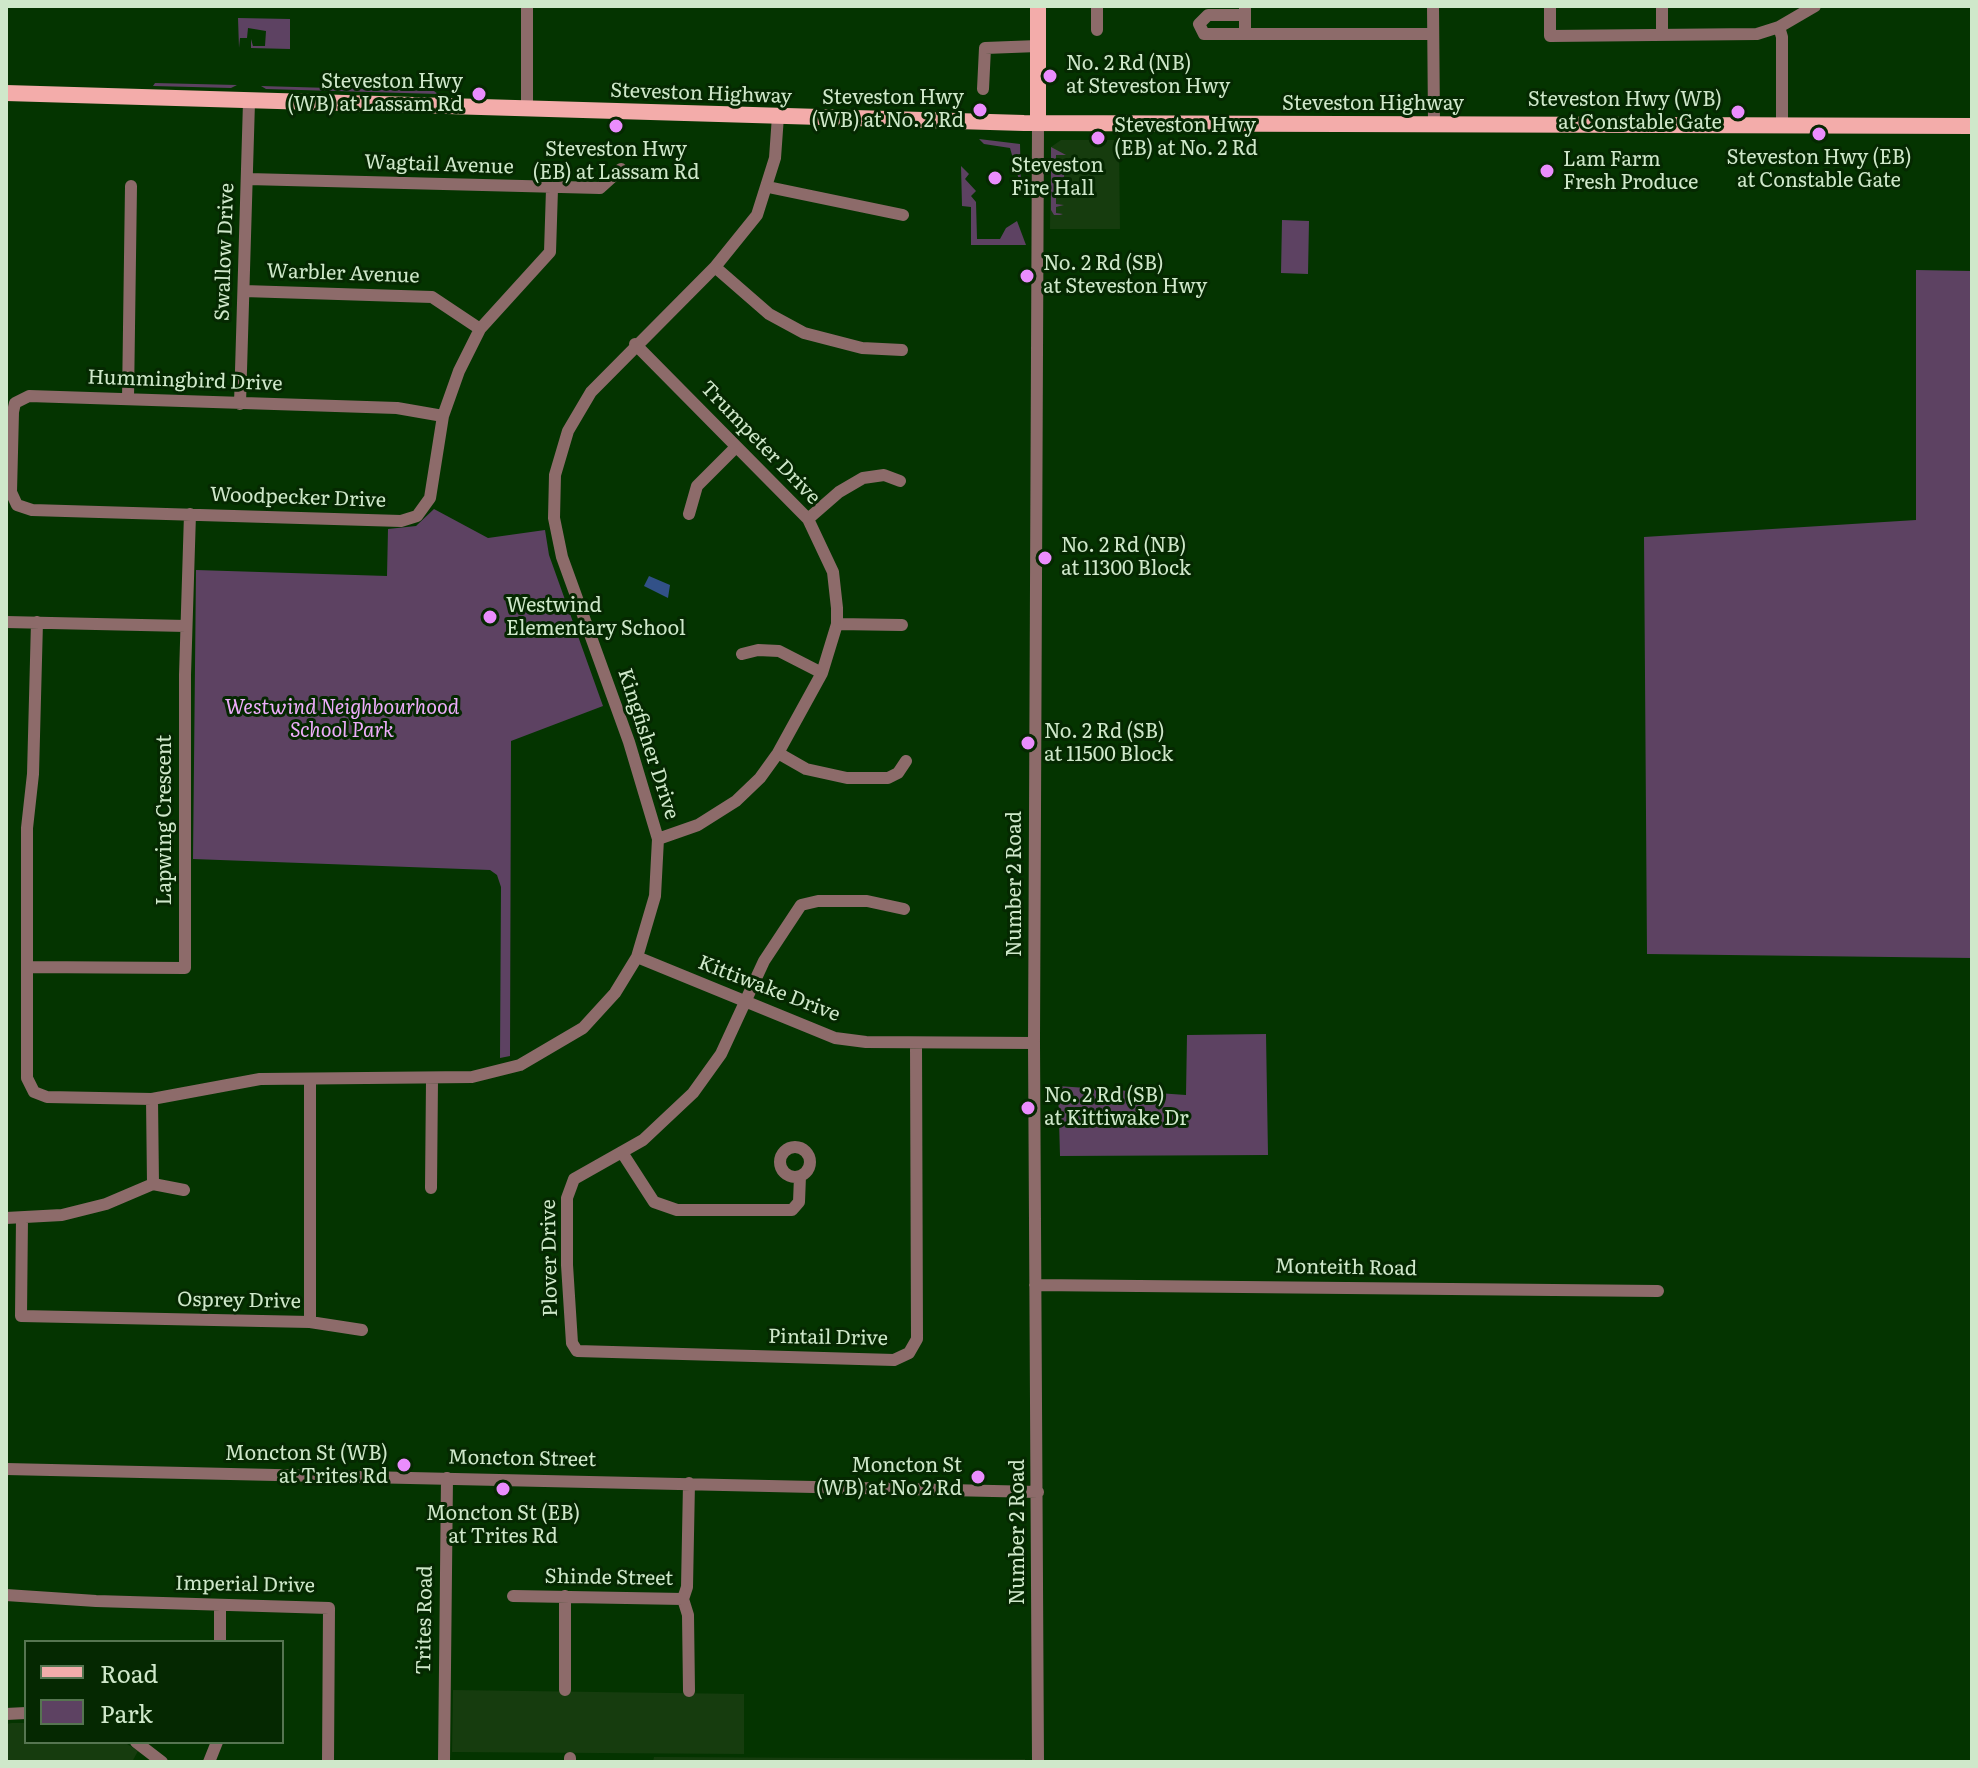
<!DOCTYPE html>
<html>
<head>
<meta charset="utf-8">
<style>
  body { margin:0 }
  #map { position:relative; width:1978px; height:1768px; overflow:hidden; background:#043400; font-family:Literata,serif }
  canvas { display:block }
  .frame { position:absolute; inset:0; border:8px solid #cfe8ca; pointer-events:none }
  .legend { position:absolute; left:24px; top:1640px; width:260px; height:104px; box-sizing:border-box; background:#052801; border:2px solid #567551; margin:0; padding:10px 14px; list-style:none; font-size:24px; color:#cfe8ca }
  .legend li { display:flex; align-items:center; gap:16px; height:40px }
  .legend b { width:40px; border:2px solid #567551 }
</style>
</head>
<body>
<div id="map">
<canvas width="1978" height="1768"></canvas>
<div class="frame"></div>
<ul class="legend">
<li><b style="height:10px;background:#f3acaa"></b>Road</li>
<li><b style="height:22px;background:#5d4262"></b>Park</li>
</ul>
</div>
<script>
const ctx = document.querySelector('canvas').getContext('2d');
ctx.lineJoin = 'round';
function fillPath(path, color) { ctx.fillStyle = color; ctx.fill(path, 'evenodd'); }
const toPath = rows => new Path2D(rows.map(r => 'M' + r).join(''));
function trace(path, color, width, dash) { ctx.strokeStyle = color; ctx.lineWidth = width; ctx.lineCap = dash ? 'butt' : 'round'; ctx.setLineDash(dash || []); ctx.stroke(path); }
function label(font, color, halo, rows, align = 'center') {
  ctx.font = font + ' Literata,serif'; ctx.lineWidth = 6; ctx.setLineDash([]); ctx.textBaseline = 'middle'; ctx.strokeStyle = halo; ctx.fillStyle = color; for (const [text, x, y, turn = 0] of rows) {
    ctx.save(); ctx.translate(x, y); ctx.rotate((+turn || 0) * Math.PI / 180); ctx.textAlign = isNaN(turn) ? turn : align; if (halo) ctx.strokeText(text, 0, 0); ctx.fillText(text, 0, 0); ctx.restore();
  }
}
const built = toPath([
  [1061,140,1119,140,1120,229,1050,229,1051,147],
  [453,1690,744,1694,744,1754,452,1752],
  [12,1723,26,1723,26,1742,124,1742,138,1751,132,1762,6,1762,6,1724],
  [654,1757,1025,1759,1025,1762,653,1762]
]);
const green = toPath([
  [238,18,290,19,290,49,251,48,251,39,253,46,265,46,266,31,248,28,247,38,240,38,239,48],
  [155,83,237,85,231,88,153,86],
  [261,86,434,91,438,94,266,89],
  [979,139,1020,144,1021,187,1010,148,984,144],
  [1051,147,1066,155,1056,155,1056,174,1064,174,1064,180,1056,180,1056,204,1064,205,1056,207,1056,213,1063,214,1060,215,1054,215,1051,210],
  [961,166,969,174,965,179,976,191,971,196,976,202,977,239,1000,239,1006,228,1017,221,1026,245,971,245,971,207,962,206],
  [1282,220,1309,221,1308,274,1281,273],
  [1916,270,1972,271,1972,958,1647,954,1644,537,1916,520],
  [434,509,488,538,545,530,549,555,603,706,511,741,510,1056,500,1058,501,887,497,875,490,870,193,859,196,570,387,576,388,529,416,526],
  [1266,1034,1268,1155,1060,1156,1058,1086,1186,1095,1187,1035]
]);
const water = toPath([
  [649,576,670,585,668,598,644,586]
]);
const minor = toPath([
  [527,6,527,110],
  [1097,6,1097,30],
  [1245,6,1245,34,1433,34],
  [1433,6,1434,124],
  [1550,6,1550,36,1757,34,1779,27,1815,6],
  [1662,6,1662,35],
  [1779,27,1782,37,1782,124],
  [1245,34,1204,34,1199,24,1208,15,1245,15],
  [983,89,985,48,1038,46],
  [248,179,600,188,621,169],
  [768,187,903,215],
  [715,267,769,314,804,333,862,348,902,350],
  [244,291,432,297,480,329],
  [635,344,808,519,833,572,837,608,837,624,822,673,778,753,760,778,736,801,698,825,658,839],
  [128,399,131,186],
  [240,404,249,102],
  [443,416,397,408,29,396,15,403,13,412,11,492,17,505,32,510,401,521,417,516,430,498,443,416,459,371,480,329,550,252,552,189],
  [689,514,697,486,736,447],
  [808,519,839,492,863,478,884,475,900,481],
  [6,622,186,626],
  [37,622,33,774,27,828,27,1078,34,1092,47,1097,152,1099,260,1079,472,1077,520,1065,583,1028,615,993,637,957,655,896,658,839,629,742,562,557,554,518,555,475,568,431,591,392,715,267,757,215,775,158,778,116],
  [837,624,902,625],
  [742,654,758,650,779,651,822,673],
  [778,753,806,769,847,778,888,778,898,773,906,761],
  [904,909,867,901,818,901,801,905,764,961,721,1054,693,1093,643,1140,574,1179,567,1198,567,1265,572,1343,577,1351,894,1360,909,1353,917,1339,916,1043],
  [637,957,835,1038,866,1042,1034,1043],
  [27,967,185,968,185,675,190,514],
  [310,1079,310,1322],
  '780 1162a15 15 0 1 1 30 0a15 15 0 1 1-30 0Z',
  [623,1154,654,1202,677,1210,792,1210,799,1202,800,1176],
  [153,1184,184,1190],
  [431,1188,432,1080],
  [6,1218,62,1215,106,1204,153,1184,152,1099],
  [22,1218,21,1316,310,1322,362,1330],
  [1035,1285,1658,1291],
  [6,1469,1038,1492],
  [6,1595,96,1601,329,1608,328,1762],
  [513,1596,683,1599],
  [565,1596,565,1690],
  [683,1599,687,1587,689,1483],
  [683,1599,688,1615,689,1691],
  [220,1642,220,1605],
  [6,1714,26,1713],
  [136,1742,162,1762],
  [570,1758,570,1762],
  [209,1762,217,1742],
  [444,1762,447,1478],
  [1038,1762,1034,1043,1038,123]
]);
const major = toPath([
  [1038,6,1038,123],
  [6,93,1024,123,1972,126]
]);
const markers = [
  [1050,76,8,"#ea8dfd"],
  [479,94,8,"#ea8dfd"],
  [980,110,8,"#ea8dfd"],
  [1738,112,8,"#ea8dfd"],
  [616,126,8,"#ea8dfd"],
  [1819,134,8,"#ea8dfd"],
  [1098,138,8,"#ea8dfd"],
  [1547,171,8,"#ea8dfd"],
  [995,178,8,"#ea8dfd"],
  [1027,276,8,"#ea8dfd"],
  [1045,558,8,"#ea8dfd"],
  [490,617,8,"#ea8dfd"],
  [1028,743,8,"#ea8dfd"],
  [1028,1108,8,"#ea8dfd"],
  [404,1465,8,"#ea8dfd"],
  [978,1477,8,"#ea8dfd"],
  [503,1489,8,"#ea8dfd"]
];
const poiNames = [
  ["No. 2 Rd (NB)",1066,64],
  ["at Steveston Hwy",1066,87],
  ["Steveston Hwy",463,82,"right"],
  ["(WB) at Lassam Rd",463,105,"right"],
  ["Steveston Hwy",964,98,"right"],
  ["(WB) at No. 2 Rd",964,121,"right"],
  ["Steveston Hwy (WB)",1722,100,"right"],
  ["at Constable Gate",1722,123,"right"],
  ["Steveston Hwy",1114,126],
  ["(EB) at No. 2 Rd",1114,149],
  ["Steveston Hwy",616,150,"center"],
  ["(EB) at Lassam Rd",616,173,"center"],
  ["Steveston Hwy (EB)",1819,158,"center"],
  ["at Constable Gate",1819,181,"center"],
  ["Lam Farm",1563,160],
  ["Fresh Produce",1563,183],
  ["Steveston",1011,166],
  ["Fire Hall",1011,189],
  ["No. 2 Rd (SB)",1043,264],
  ["at Steveston Hwy",1043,287],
  ["No. 2 Rd (NB)",1061,546],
  ["at 11300 Block",1061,569],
  ["Westwind",506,606],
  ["Elementary School",506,629],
  ["No. 2 Rd (SB)",1044,732],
  ["at 11500 Block",1044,755],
  ["No. 2 Rd (SB)",1044,1096],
  ["at Kittiwake Dr",1044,1119],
  ["Moncton St (WB)",388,1454,"right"],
  ["at Trites Rd",388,1477,"right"],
  ["Moncton St",962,1466,"right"],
  ["(WB) at No 2 Rd",962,1489,"right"],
  ["Moncton St (EB)",503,1514,"center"],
  ["at Trites Rd",503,1537,"center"]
];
const streetNames = [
  ["Steveston Highway",701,94,2],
  ["Steveston Highway",1373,104],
  ["Wagtail Avenue",439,165,2],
  ["Swallow Drive",225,252,-88],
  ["Warbler Avenue",343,274,2],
  ["Hummingbird Drive",185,381,2],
  ["Trumpeter Drive",760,443,46],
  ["Woodpecker Drive",298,498,2],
  ["Kingfisher Drive",648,744,72],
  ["Lapwing Crescent",165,820,-90],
  ["Number 2 Road",1015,884,-90],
  ["Kittiwake Drive",769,989,21],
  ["Plover Drive",550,1258,-91],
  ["Monteith Road",1346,1268,1],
  ["Osprey Drive",239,1301,1],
  ["Pintail Drive",828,1338,1],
  ["Moncton Street",522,1459,1],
  ["Number 2 Road",1018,1532,-90],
  ["Shinde Street",609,1578,1],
  ["Imperial Drive",245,1585,1],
  ["Trites Road",425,1620,-89]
];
const parkNames = [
  ["Westwind Neighbourhood",342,708],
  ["School Park",342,731]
];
fillPath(built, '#163c0e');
fillPath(green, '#5d4262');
fillPath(water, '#325188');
trace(minor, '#8d6b6a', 12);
trace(major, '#f3acaa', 16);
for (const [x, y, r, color] of markers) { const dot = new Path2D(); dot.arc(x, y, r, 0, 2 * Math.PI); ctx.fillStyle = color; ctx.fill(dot); trace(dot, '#052801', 3); }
label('20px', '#cfe8ca', '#052801', poiNames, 'left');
label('20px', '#cfe8ca', '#052801', streetNames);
label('italic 20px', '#eeadfb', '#052801', parkNames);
</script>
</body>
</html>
